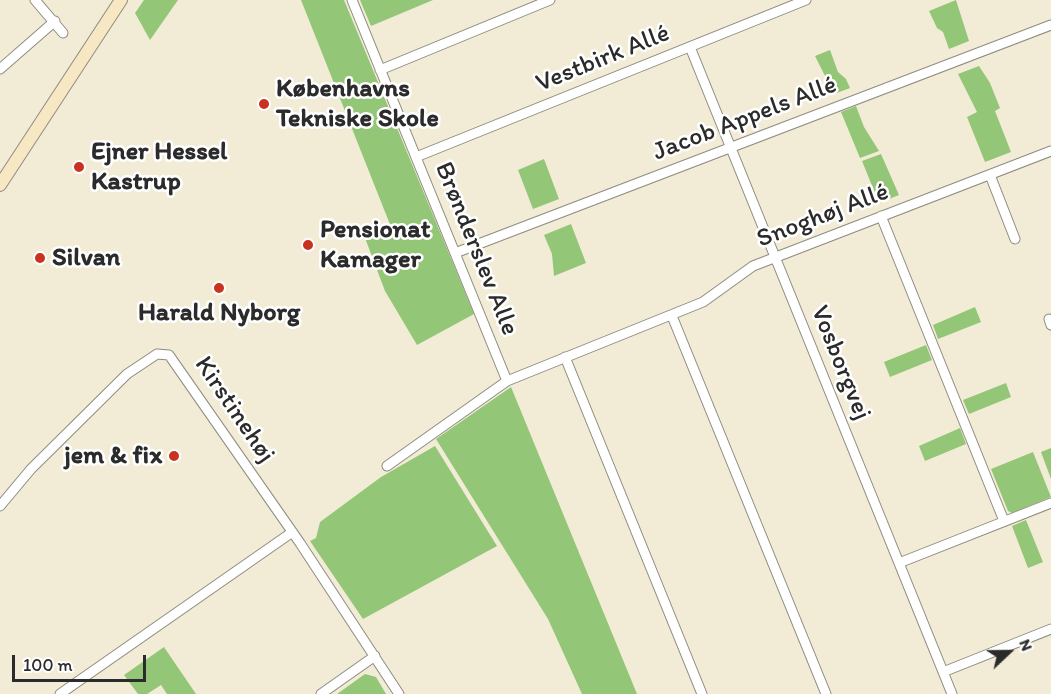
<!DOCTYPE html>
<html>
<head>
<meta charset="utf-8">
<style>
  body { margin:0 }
  #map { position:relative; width:1051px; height:694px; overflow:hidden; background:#f2ecd7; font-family:Itim,sans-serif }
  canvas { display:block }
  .north { position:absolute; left:979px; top:622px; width:60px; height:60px; -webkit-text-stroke:4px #fff; paint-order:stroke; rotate:68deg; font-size:16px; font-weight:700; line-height:24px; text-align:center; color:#2b2b2b }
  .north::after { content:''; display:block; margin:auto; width:21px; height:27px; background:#2b2b2b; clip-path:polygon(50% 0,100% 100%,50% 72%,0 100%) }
  .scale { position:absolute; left:12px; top:655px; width:134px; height:27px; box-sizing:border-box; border:3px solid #2b2b2b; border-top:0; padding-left:8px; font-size:18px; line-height:21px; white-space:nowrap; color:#2b2b2b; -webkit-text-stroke:4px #fff; paint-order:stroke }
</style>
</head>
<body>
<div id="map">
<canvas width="1051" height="694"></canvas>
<div class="north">N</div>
<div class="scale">100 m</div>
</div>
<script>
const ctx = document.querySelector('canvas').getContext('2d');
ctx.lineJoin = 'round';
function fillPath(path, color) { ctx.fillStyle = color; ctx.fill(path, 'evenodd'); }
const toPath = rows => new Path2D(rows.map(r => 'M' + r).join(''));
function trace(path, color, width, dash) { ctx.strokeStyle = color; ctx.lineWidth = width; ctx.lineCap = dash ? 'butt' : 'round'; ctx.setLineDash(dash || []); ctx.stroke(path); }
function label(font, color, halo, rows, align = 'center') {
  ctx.font = font + ' Itim,sans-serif'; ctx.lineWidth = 5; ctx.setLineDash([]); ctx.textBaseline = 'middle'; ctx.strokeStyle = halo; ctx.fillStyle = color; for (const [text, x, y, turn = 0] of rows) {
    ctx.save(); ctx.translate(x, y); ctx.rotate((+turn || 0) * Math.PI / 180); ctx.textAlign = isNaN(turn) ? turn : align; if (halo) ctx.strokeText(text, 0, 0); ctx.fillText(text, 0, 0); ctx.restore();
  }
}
const green = toPath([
  [144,0,178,0,150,40,135,13],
  [301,0,344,0,474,314,417,345,385,291,365,238,391,227],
  [360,0,433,0,371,26],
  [956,0,969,41,949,49,943,32,937,28,929,11],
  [830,50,838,72,846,79,850,88,834,94,815,56],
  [979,66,990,83,1000,108,995,111,1011,152,985,162,967,117,977,112,958,74],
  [856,106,864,127,879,151,860,158,841,112],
  [881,154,899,195,879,203,862,161],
  [544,159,559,199,533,209,518,170],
  [571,224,586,263,554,276,552,254,544,235],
  [975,307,981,322,938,339,933,325],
  [926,345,932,360,890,377,884,362],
  [1006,383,1011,397,969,414,963,400],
  [511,387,637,694,582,694,548,619,436,439],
  [960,428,966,444,925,461,919,446],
  [435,446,497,546,363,619,310,541,316,538,320,522,381,477],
  [1051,448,1051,479,1041,452],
  [1033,452,1051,497,1012,513,1008,511,991,469],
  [1026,520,1043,562,1028,568,1012,526],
  [164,647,166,650,196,694,167,694,161,685,147,694,138,694,124,675],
  [365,674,376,677,386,694,337,694]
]);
const minor = toPath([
  [35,0,63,33],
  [352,0,507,381],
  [690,47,952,694],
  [0,69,55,21],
  [380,70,550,0],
  [416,157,806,0],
  [990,175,1015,239],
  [881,216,1004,521],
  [455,253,1051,25],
  [672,316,826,694],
  [1049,319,1051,325],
  [565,357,702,694],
  [387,466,507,381,703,302,753,266,1051,151],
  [0,506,31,469,127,374,157,354,169,355,300,543,399,694],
  [899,563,1051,503],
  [943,672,1051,629],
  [60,694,291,533],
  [321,694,375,656]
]);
const secondary = toPath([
  [0,185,121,0]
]);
const markers = [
  [264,104,6,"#c8321e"],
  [79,167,6,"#c8321e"],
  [308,245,6,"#c8321e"],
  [40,258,6,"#c8321e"],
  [219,288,6,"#c8321e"],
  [174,456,6,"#c8321e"]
];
const streetNames = [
  ["Vestbirk Allé",603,59,-22],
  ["Jacob Appels Allé",745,119,-21],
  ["Snoghøj Allé",823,216,-21],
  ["Brønderslev Alle",476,249,68],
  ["Vosborgvej",840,363,68],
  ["Kirstinehøj",234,410,56]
];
const poiNames = [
  ["Københavns",276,89],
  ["Tekniske Skole",276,119],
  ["Ejner Hessel",91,152],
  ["Kastrup",91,182],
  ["Pensionat",320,230],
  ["Kamager",320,260],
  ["Silvan",52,258],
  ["Harald Nyborg",219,313,"center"],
  ["jem & fix",162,456,"right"]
];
fillPath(green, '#93c677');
trace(minor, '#8e8c81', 11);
trace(secondary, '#8e8c81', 14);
trace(minor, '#fff', 9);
trace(secondary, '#f7e8c3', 12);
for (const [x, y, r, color] of markers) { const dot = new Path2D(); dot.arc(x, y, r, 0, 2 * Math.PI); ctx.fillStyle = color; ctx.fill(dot); trace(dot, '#fff', 2); }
label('26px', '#2b2b2b', '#fff', streetNames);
label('bold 26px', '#2b2b2b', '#fff', poiNames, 'left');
</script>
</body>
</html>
